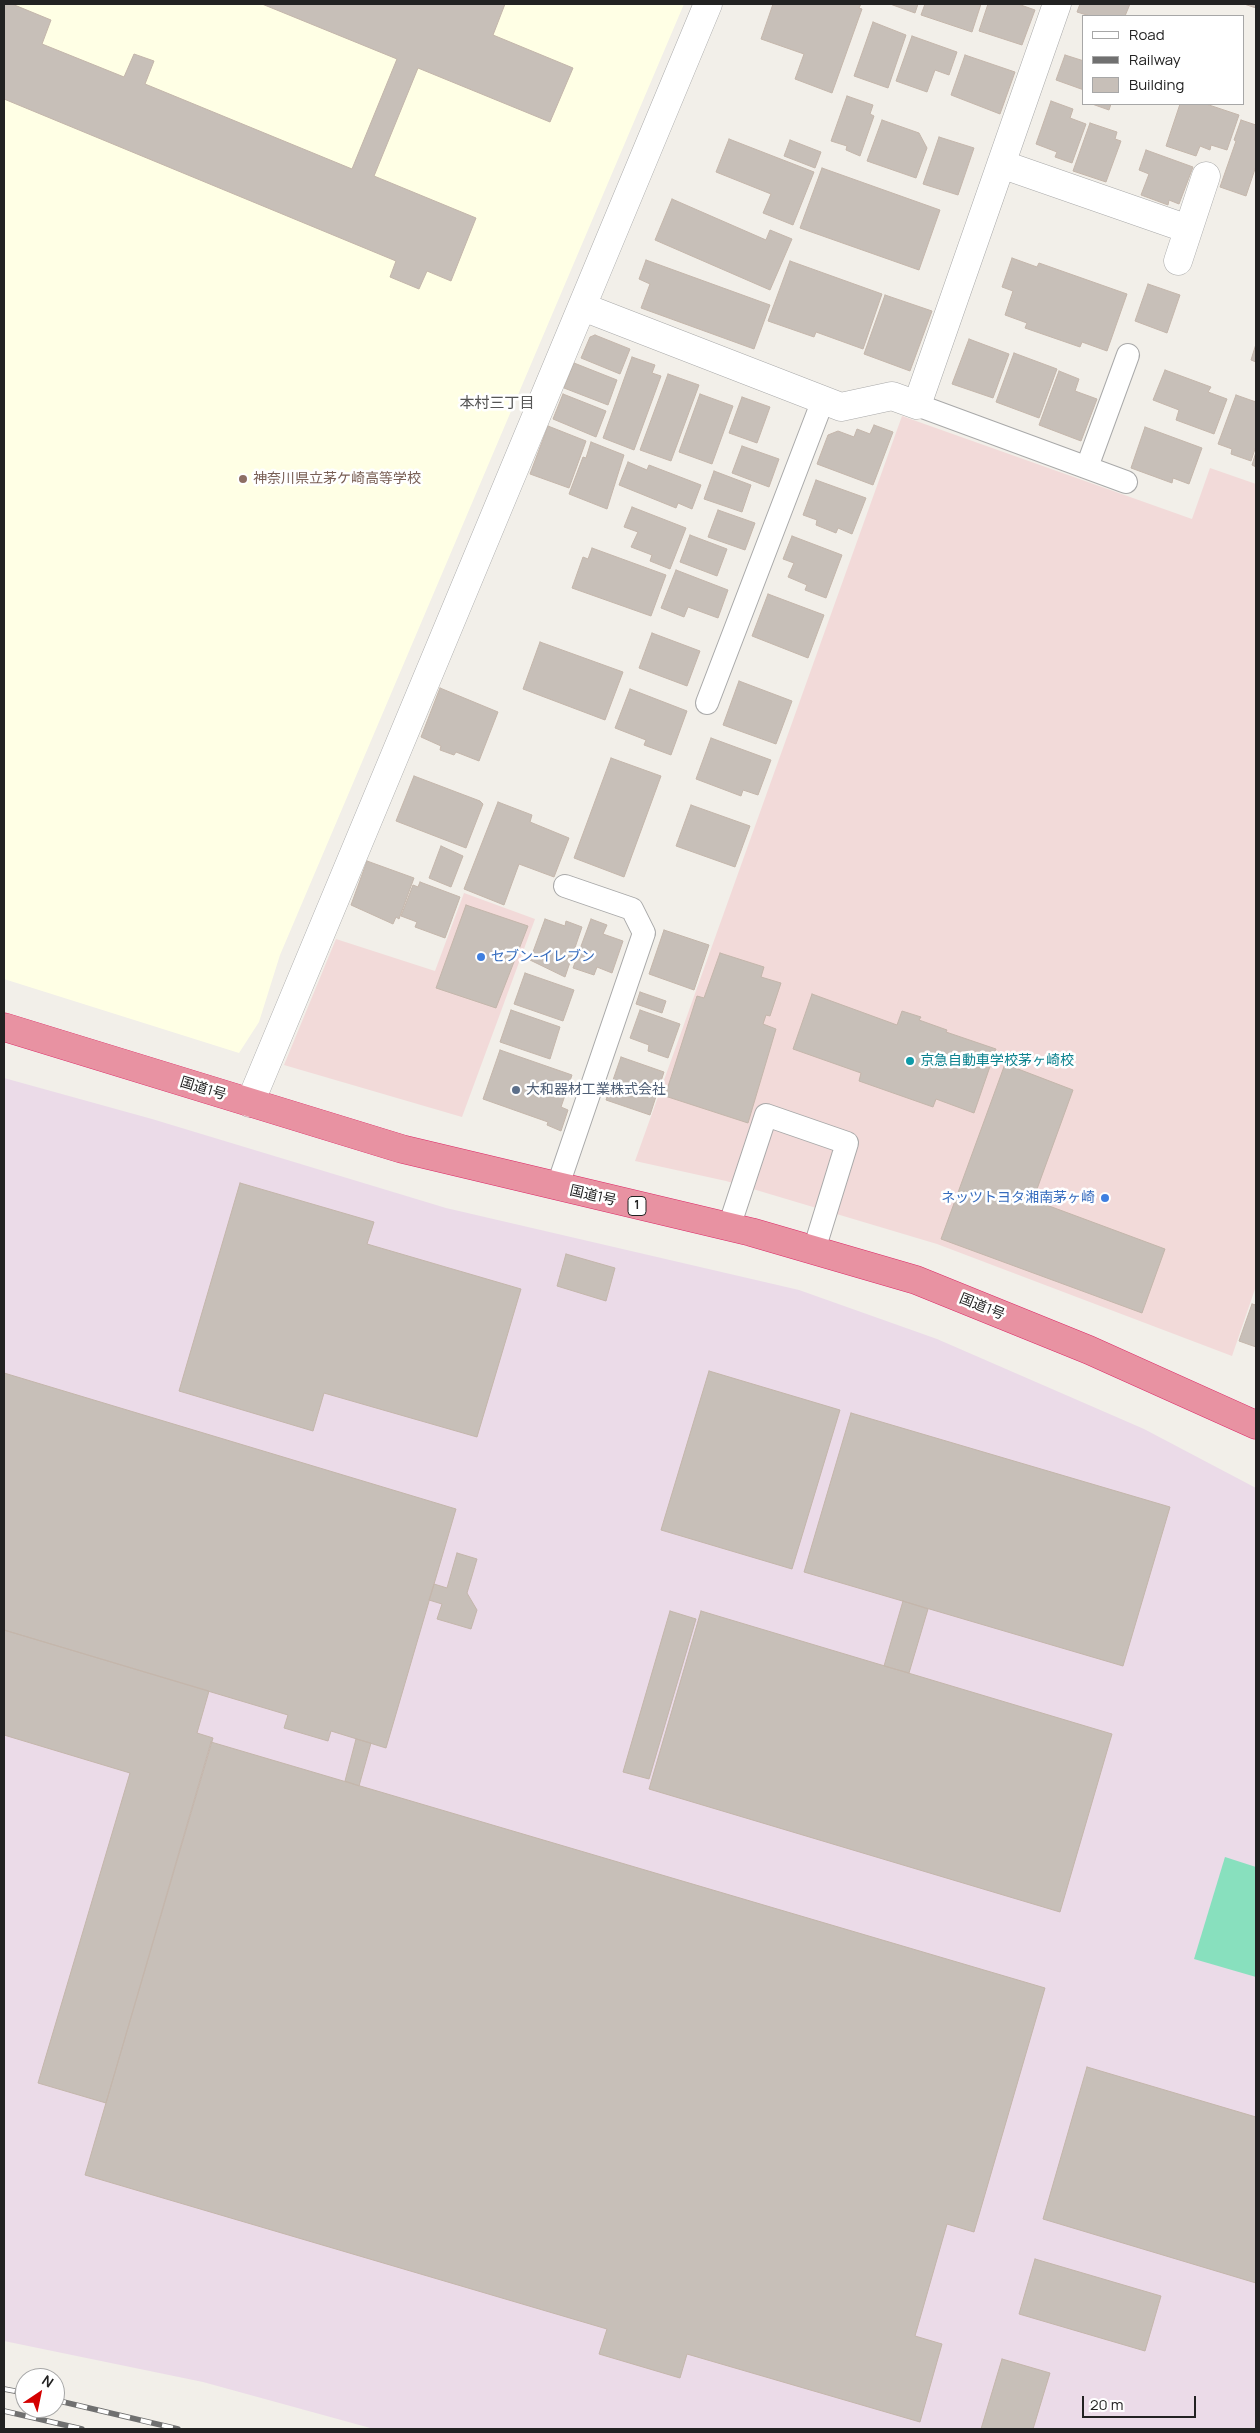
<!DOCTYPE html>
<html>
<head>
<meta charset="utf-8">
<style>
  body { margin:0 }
  #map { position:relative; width:1260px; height:2433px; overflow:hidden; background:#f2efe9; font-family:Manrope,sans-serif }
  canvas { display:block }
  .frame { position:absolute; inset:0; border:5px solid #222; pointer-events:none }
  .legend { position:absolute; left:1082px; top:15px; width:162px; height:90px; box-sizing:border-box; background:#fff; border:1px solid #a7a7a7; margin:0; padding:6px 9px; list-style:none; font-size:15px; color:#222 }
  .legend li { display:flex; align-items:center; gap:10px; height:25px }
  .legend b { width:25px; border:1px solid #a7a7a7 }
  .north { position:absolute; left:15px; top:2368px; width:50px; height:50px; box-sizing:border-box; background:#fff; border:1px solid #a7a7a7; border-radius:50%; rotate:34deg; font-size:14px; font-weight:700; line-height:20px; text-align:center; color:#222 }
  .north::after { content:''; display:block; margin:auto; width:18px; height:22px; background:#d40000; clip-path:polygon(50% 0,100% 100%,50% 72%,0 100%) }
  .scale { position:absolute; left:1082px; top:2396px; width:114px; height:22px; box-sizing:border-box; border:2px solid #222; border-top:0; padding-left:6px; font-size:15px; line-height:18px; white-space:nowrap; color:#222; -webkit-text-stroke:4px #fff; paint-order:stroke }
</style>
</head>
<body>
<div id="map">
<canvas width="1260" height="2433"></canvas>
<div class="frame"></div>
<ul class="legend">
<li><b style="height:6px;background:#fff"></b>Road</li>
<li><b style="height:6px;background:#707070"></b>Railway</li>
<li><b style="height:14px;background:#c7bfb8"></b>Building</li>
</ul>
<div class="north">N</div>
<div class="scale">20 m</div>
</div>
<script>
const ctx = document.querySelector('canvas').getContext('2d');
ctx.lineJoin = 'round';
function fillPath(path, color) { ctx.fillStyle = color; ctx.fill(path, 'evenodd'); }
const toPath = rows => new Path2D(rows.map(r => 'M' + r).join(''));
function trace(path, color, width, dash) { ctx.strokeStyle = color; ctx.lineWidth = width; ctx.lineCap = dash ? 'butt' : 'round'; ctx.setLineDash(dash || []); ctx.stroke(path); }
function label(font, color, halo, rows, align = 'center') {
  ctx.font = font + ' Manrope,"Noto Sans JP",sans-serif'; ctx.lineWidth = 5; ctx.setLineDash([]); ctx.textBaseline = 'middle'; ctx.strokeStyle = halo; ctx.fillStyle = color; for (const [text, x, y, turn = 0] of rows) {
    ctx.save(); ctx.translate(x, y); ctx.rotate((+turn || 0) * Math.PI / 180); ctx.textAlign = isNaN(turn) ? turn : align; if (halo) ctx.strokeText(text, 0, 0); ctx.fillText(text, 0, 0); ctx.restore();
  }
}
const commercial = toPath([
  [902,416,1192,519,1210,468,1256,484,1256,1286,1232,1356,937,1244,726,1181,635,1161],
  [464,893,535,919,462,1117,284,1065,336,939,435,971]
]);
const industrial = toPath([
  [4,1078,152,1119,446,1208,799,1290,937,1339,1144,1429,1256,1488,1256,2429,374,2429,203,2382,4,2341]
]);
const education = toPath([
  [4,4,684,4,280,955,259,1022,239,1053,4,979]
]);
const pitch = toPath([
  [1225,1857,1256,1867,1256,1977,1194,1959]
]);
const building = toPath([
  [4,4,12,4,51,20,42,44,124,77,134,54,154,61,145,84,352,169,397,59,262,4,505,4,493,35,573,68,550,122,418,68,374,176,476,218,451,281,427,271,419,289,390,277,396,261,4,99,4,4],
  [773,4,861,4,859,8,862,9,832,93,795,79,804,54,761,39,773,4],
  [890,4,918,4,915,13,890,4],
  [925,4,981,4,972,32,921,15,925,4],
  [988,4,1018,4,1035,10,1022,45,979,31,988,4],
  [1080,4,1130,4,1125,16,1090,16,1077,12,1080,4],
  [1244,4,1256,4,1256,8,1244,4],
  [873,22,906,35,888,88,854,76,873,22],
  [912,36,957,52,949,75,935,70,927,92,896,81,912,36],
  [965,55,1015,72,1000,114,951,95,965,55],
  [1065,55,1084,61,1084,90,1056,80,1065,55],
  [847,96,873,105,870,114,874,116,860,156,846,150,847,146,831,141,847,96],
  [1051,101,1073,109,1070,118,1086,124,1072,163,1055,157,1057,152,1036,144,1051,101],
  [1092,104,1111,104,1109,110,1092,104],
  [1180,104,1206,104,1239,115,1227,150,1211,145,1210,150,1200,146,1196,156,1166,146,1180,104],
  [882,120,919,133,927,148,916,178,867,161,882,120],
  [1241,120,1256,125,1256,166,1246,196,1220,187,1236,141,1234,140,1241,120],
  [1090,123,1117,132,1115,139,1121,141,1106,182,1073,171,1090,123],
  [939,137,974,148,958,195,923,184,939,137],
  [729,139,814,172,793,225,763,213,771,194,716,172,729,139],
  [790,140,821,152,815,168,784,156,790,140],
  [1146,150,1193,167,1179,204,1169,200,1168,205,1141,195,1149,174,1139,170,1146,150],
  [822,168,940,210,919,270,800,228,822,168],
  [672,199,766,240,770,230,792,239,770,290,655,240,672,199],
  [1012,258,1037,267,1039,263,1127,294,1107,351,1082,342,1080,347,1025,328,1027,323,1005,315,1013,291,1002,287,1012,258],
  [646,260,770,305,754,349,641,308,650,284,639,279,646,260],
  [790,261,882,294,863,349,816,332,814,337,768,321,790,261],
  [1148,284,1180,295,1167,333,1135,321,1148,284],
  [885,295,932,311,910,371,864,354,885,295],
  [595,335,630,349,620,374,581,358,590,337,595,335],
  [969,339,1009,354,993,398,952,384,969,339],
  [1256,344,1256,362,1251,360,1256,344],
  [1014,353,1057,369,1039,418,996,402,1014,353],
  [632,357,655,365,652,373,661,376,634,450,603,438,632,357],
  [574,363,617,380,608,405,564,388,574,363],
  [1165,370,1211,387,1208,392,1227,399,1214,434,1176,420,1179,410,1153,400,1165,370],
  [1059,371,1079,379,1075,391,1097,399,1081,441,1039,425,1059,371],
  [668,374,699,385,671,461,640,450,668,374],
  [563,394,606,411,596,437,553,419,563,394],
  [700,394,733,406,712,464,679,452,700,394],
  [1236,395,1256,402,1256,446,1251,461,1231,454,1232,449,1218,444,1236,395],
  [742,397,770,407,757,443,729,433,742,397],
  [874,425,893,432,873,485,817,464,828,435,838,431,854,437,857,429,870,434,874,425],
  [548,426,586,441,569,488,530,474,548,426],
  [1145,427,1202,448,1189,484,1173,478,1172,483,1131,468,1145,427],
  [591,442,624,455,607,509,569,494,583,457,586,458,591,442],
  [742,446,779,459,769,487,732,473,742,446],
  [1256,452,1256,467,1252,465,1256,452],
  [628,462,647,470,649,465,701,485,692,509,678,503,676,508,619,485,628,462],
  [714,471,751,485,742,512,704,499,714,471],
  [816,480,866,498,852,534,838,528,836,533,816,525,817,520,803,515,816,480],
  [632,507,686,528,670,569,650,561,652,555,631,547,638,532,624,527,632,507],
  [718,510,755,523,745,550,708,537,718,510],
  [690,535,727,549,717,576,680,562,690,535],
  [792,536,842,555,826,598,805,590,807,585,788,577,794,563,783,559,792,536],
  [592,548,666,575,651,616,572,588,583,557,588,559,592,548],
  [676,570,728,590,718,618,688,607,684,617,661,608,676,570],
  [768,594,824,615,808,658,752,636,768,594],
  [652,633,700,651,687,686,639,668,652,633],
  [540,642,623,672,605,720,523,689,540,642],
  [739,681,792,701,776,744,723,725,739,681],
  [440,688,498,712,479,761,456,752,454,755,440,750,441,746,421,737,440,688],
  [630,689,687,711,671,755,644,745,646,740,615,728,630,689],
  [711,738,771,760,758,795,743,790,741,796,696,779,711,738],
  [611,758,661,776,624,877,574,858,611,758],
  [414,776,480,801,483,804,466,848,396,821,414,776],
  [498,802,532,815,530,822,569,838,554,877,519,864,504,905,464,889,498,802],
  [691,805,750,826,735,867,676,846,691,805],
  [441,846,463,856,451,887,429,878,441,846],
  [367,861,414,878,399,919,396,917,393,924,351,905,367,861],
  [420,882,460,897,445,938,415,927,417,922,401,916,413,885,418,887,420,882],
  [466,905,528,926,496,1008,436,988,466,905],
  [545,919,565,926,566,921,582,927,565,977,530,960,545,919],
  [591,919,607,925,603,934,623,941,612,973,597,967,594,975,573,968,591,919],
  [664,930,709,945,694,990,649,974,664,930],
  [720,953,764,967,761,977,781,983,770,1016,766,1015,763,1024,776,1029,748,1123,665,1096,697,996,704,998,720,953],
  [525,973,574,990,563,1021,514,1004,525,973],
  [640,992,666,1001,662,1013,636,1004,640,992],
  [812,994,897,1025,902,1011,921,1017,919,1020,947,1030,946,1032,996,1049,974,1113,936,1099,933,1107,859,1081,861,1073,793,1049,812,994],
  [511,1010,560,1027,550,1059,500,1042,511,1010],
  [640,1010,680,1024,668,1058,648,1051,649,1045,630,1038,640,1010],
  [500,1050,572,1075,561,1107,568,1110,561,1131,547,1125,548,1122,483,1099,500,1050],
  [621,1057,664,1072,650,1115,606,1100,621,1057],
  [1005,1064,1073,1090,1033,1200,1165,1249,1142,1313,941,1239,1005,1064],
  [240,1183,374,1222,367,1244,521,1289,477,1437,324,1393,313,1431,179,1391,240,1183],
  [566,1254,615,1268,606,1301,557,1286,566,1254],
  [1252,1304,1256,1305,1256,1347,1239,1341,1252,1304],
  [709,1371,840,1410,792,1569,661,1530,709,1371],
  [4,1373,456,1509,386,1748,331,1731,328,1741,284,1728,288,1715,4,1630,4,1373],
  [851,1413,1170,1507,1123,1666,804,1572,851,1413],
  [457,1553,477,1559,467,1593,477,1610,471,1629,437,1619,442,1604,429,1600,434,1584,447,1588,457,1553],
  [903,1601,928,1609,909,1673,884,1666,903,1601],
  [670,1611,696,1619,649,1779,623,1772,670,1611],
  [701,1611,1112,1734,1060,1912,649,1789,701,1611],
  [4,1630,209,1691,197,1733,213,1738,106,2103,38,2083,130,1773,4,1735,4,1630],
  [356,1739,371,1743,359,1786,345,1781,356,1739],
  [211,1742,1045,1988,974,2232,947,2224,915,2336,942,2344,920,2422,687,2354,680,2378,599,2354,607,2329,85,2175,211,1742],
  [1087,2067,1256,2117,1256,2283,1043,2219,1087,2067],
  [1035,2259,1161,2296,1145,2351,1019,2314,1035,2259],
  [1002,2359,1050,2373,1033,2429,981,2429,1002,2359]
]);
const lane = toPath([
  [917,405,1126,482],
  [1087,467,1128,355],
  [707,703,823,400],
  [557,1188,644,933,632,909,565,886],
  [729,1227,766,1115,847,1143,814,1250]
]);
const street = toPath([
  [1001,164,1188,229],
  [1178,261,1206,176],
  [583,307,841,407,892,396,917,405,1057,4],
  [250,1103,708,4]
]);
const highway = toPath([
  [4,1027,402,1149,751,1232,916,1280,1089,1350,1256,1425]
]);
const rail = toPath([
  [4,2389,25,2393],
  [55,2400,178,2429],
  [4,2411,82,2429]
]);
const markers = [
  [243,479,5,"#8d6e63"],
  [481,957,5,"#3f7fe0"],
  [910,1061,5,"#0f9aa8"],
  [516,1090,5,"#5c6f8a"],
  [1105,1198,5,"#3f7fe0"]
];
const shields = [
  [637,1206,18]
];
const shieldNames = [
  ["1",637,1206]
];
const educationNames = [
  ["神奈川県立茅ケ崎高等学校",253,479]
];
const shopNames = [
  ["セブン-イレブン",491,957],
  ["ネッツトヨタ湘南茅ヶ崎",1095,1198,"right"]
];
const cultureNames = [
  ["京急自動車学校茅ヶ崎校",920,1061]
];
const streetNames = [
  ["国道1号",203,1089,17],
  ["国道1号",593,1196,13],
  ["国道1号",982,1307,22]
];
const serviceNames = [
  ["大和器材工業株式会社",526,1090]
];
const neighbourhoodNames = [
  ["本村三丁目",497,404]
];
fillPath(commercial, '#f2dad9');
fillPath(industrial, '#ebdbe8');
fillPath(education, '#ffffe5');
fillPath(pitch, '#88e0be');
fillPath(building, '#c7bfb8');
trace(building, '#c4b6ab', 1);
trace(lane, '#a9a9a9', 24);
trace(street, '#a9a9a9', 29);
trace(highway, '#dc2a67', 29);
trace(lane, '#fff', 22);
trace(street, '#fff', 28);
trace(highway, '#e892a2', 28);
trace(rail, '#707070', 5.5);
trace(rail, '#fff', 4, [11]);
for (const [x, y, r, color] of markers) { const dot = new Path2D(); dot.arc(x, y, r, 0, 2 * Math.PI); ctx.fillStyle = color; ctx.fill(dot); trace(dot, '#fff', 2); }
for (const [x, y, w] of shields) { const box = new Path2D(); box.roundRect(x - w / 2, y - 9.5, w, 19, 4); ctx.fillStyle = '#fff'; ctx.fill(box); trace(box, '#222', 1); }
label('bold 12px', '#222', null, shieldNames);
label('14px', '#785e54', '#fff', educationNames, 'left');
label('14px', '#366cbe', '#fff', shopNames, 'left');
label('14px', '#0d838f', '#fff', cultureNames, 'left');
label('14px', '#222', '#fff', streetNames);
label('14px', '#4e5e75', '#fff', serviceNames, 'left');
label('15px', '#555', '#fff', neighbourhoodNames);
</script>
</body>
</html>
